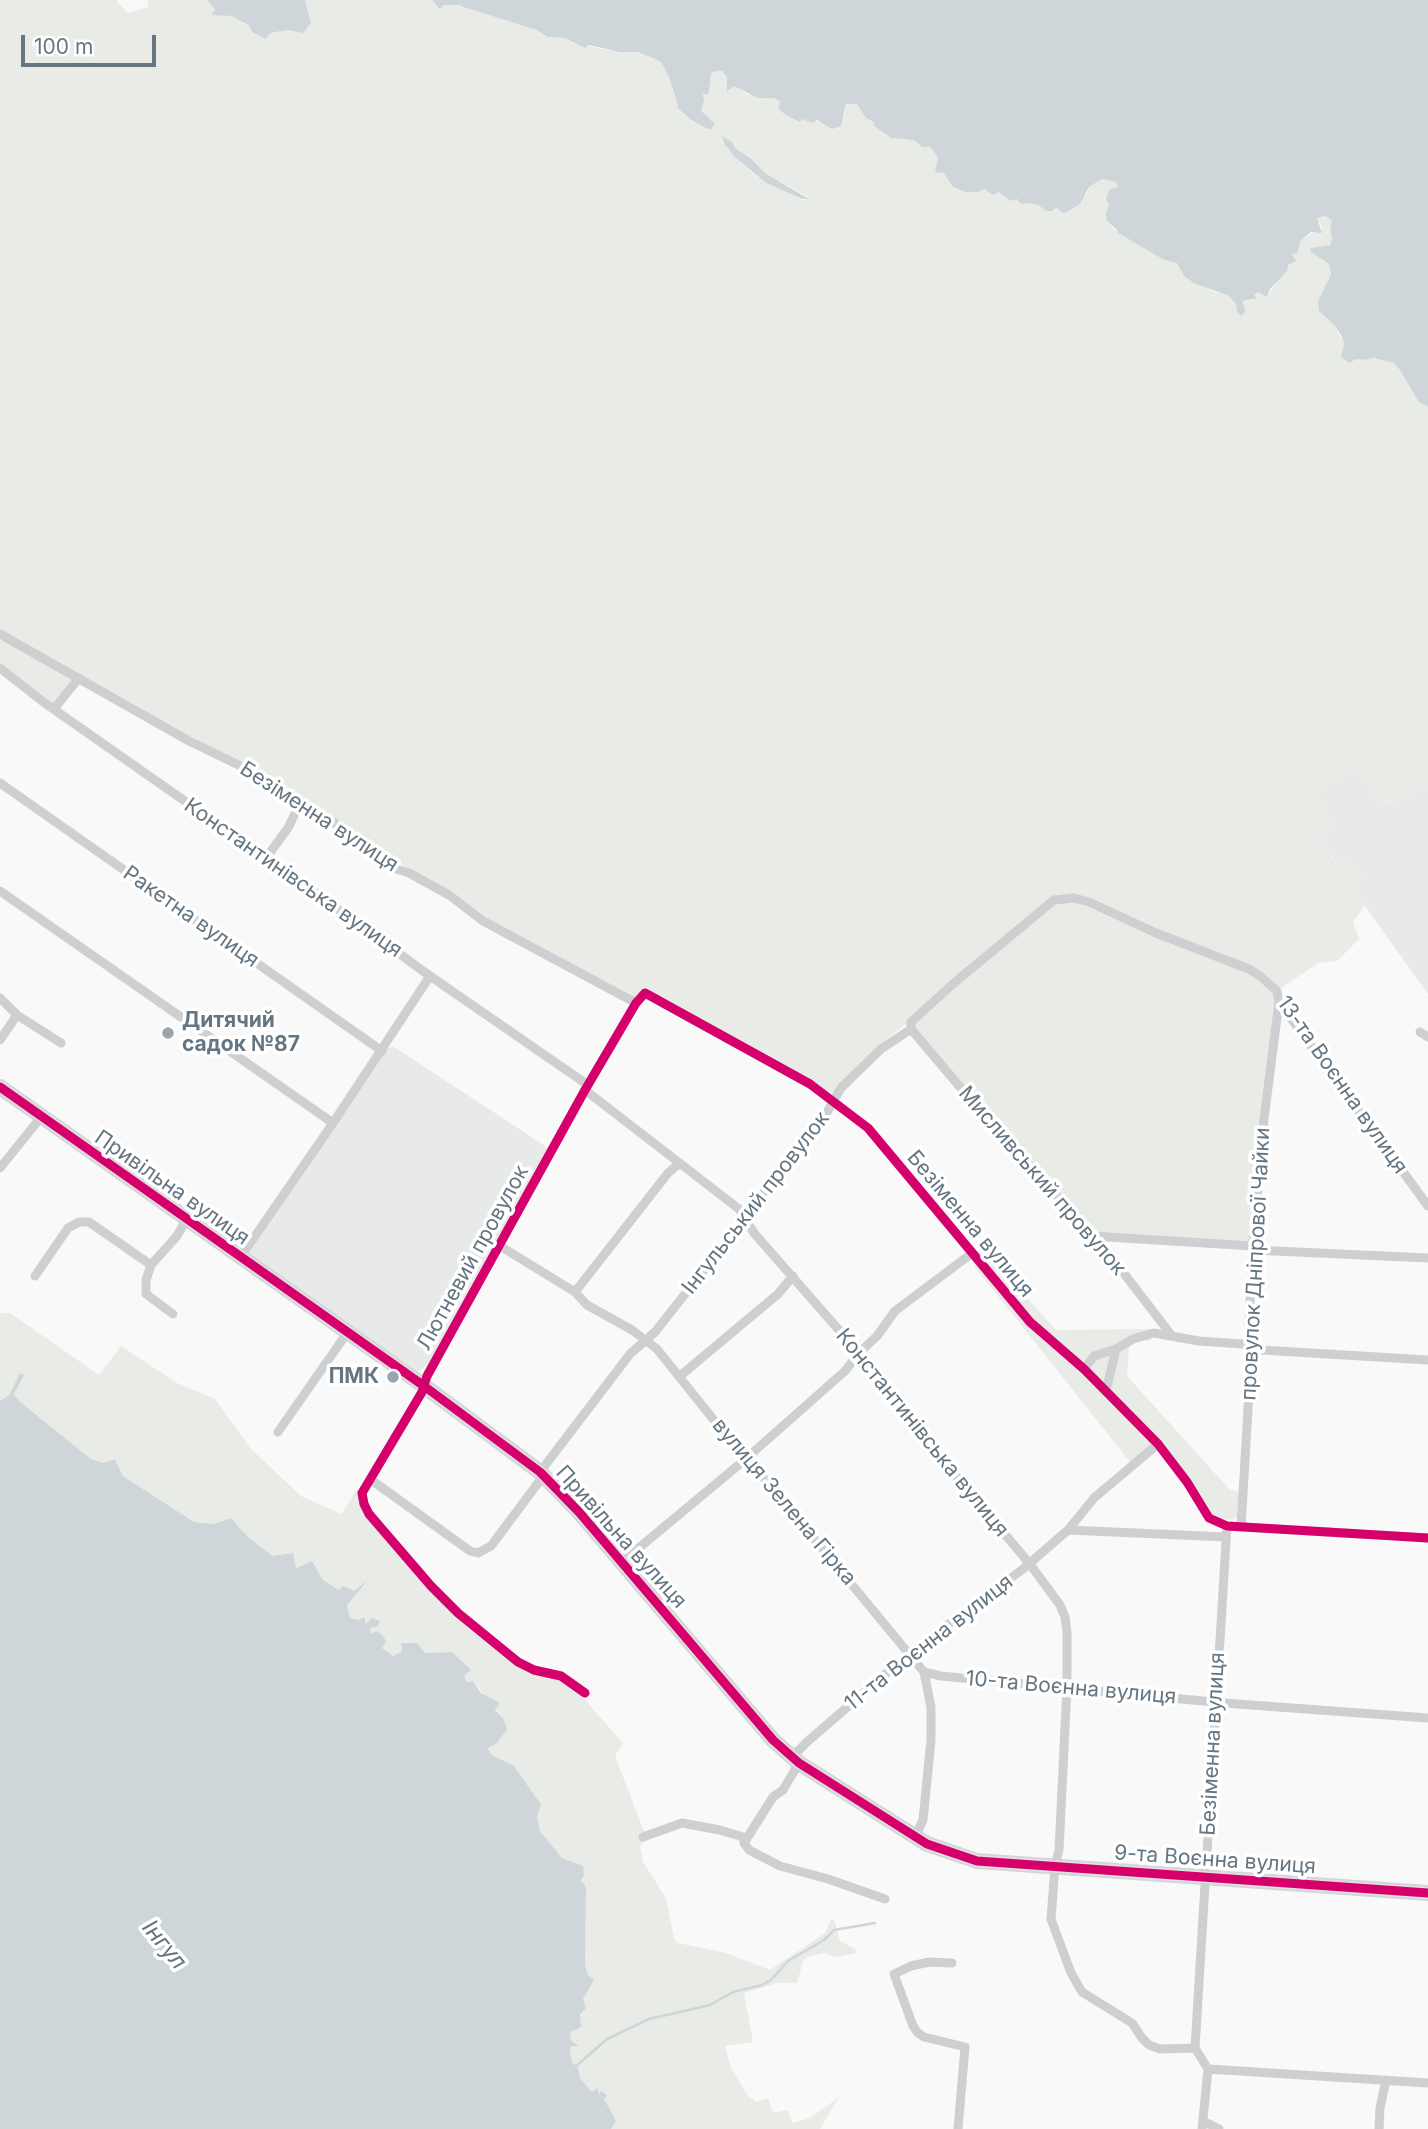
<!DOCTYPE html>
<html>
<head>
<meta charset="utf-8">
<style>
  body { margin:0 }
  #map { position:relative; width:1428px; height:2129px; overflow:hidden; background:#f9f9f9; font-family:Inter,sans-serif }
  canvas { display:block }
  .scale { position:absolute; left:21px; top:35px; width:135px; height:32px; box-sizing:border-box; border:4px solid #657683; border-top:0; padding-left:9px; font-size:21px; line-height:24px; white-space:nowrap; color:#657683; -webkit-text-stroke:5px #fff; paint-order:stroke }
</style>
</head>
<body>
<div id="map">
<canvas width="1428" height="2129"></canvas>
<div class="scale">100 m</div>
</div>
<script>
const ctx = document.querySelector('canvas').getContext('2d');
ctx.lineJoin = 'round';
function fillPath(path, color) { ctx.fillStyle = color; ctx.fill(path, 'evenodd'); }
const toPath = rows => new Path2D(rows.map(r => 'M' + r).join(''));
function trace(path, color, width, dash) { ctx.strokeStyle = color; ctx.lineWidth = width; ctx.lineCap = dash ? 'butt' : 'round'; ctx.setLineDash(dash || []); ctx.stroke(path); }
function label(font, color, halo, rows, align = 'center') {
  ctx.font = font + ' Inter,sans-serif'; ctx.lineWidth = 7; ctx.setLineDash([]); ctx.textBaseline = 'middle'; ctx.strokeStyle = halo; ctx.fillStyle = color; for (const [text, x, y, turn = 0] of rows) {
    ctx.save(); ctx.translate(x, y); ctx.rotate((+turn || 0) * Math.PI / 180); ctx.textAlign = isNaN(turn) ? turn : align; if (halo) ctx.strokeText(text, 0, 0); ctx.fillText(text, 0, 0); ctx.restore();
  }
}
const built = toPath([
  [1350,768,1358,770,1379,807,1428,784,1428,994,1352,888,1366,877,1339,866,1316,838,1332,825,1318,792],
  [393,1046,545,1146,547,1150,429,1364,419,1371,411,1371,247,1256,387,1049]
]);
const green = toPath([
  [0,0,117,0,117,2,128,13,148,7,148,0,207,0,216,9,212,14,231,16,269,33,288,30,293,32,310,17,305,0,432,0,443,5,460,4,463,7,564,38,573,43,618,52,639,52,653,57,661,62,669,77,678,105,677,109,690,119,701,111,704,101,703,93,709,91,711,74,715,71,722,71,728,77,728,91,732,86,735,86,747,94,774,98,780,102,778,108,783,113,798,122,802,119,824,123,844,117,846,104,850,103,857,104,874,122,874,126,891,138,906,139,915,141,922,147,930,147,938,157,937,168,944,173,952,186,999,192,1010,201,1017,199,1038,205,1046,211,1087,194,1089,187,1102,179,1117,182,1118,187,1109,205,1107,221,1118,233,1164,260,1177,263,1192,280,1212,291,1229,296,1236,304,1237,312,1246,300,1253,301,1258,292,1268,295,1288,265,1291,253,1298,251,1301,240,1322,228,1317,218,1326,216,1332,221,1330,229,1332,239,1329,245,1311,248,1329,264,1331,274,1318,301,1319,311,1334,325,1344,344,1355,359,1364,360,1374,358,1393,363,1400,370,1418,401,1428,407,1428,784,1378,807,1358,770,1350,768,1318,792,1332,825,1316,838,1338,866,1350,856,1367,877,1352,888,1365,905,1353,922,1359,939,1337,961,1318,963,1277,991,1250,1241,1244,1244,1101,1235,1088,1228,907,1023,882,1043,833,1093,826,1091,644,988,638,996,630,998,484,920,450,893,190,739,0,633],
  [732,142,736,149,753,159,765,173,808,197,805,201,766,183,751,172,736,158],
  [0,636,73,679,54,703,49,703,0,665],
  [988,1254,1056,1330,1154,1329,1150,1341,1139,1340,1129,1346,1127,1376,1230,1490,1240,1492,1239,1517,1232,1520,1217,1518,1210,1513,1176,1459,1160,1440,1131,1463,974,1266],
  [0,1313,10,1313,99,1375,121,1346,177,1383,215,1399,251,1449,301,1496,342,1514,357,1489,364,1494,366,1503,434,1585,495,1641,534,1667,562,1674,623,1743,615,1756,645,1834,645,1840,640,1846,643,1862,666,1898,674,1938,678,1943,726,1953,770,1970,825,1933,831,1920,834,1920,840,1941,857,1950,856,1953,835,1957,825,1953,807,1957,803,1961,797,1983,777,1983,744,1993,753,2042,725,2046,731,2068,748,2096,756,2102,768,2098,773,2113,788,2110,792,2123,810,2118,838,2098,820,2129,611,2129,612,2124,604,2099,601,2094,599,2096,597,2094,599,2089,592,2092,580,2078,578,2068,572,2063,570,2050,571,2046,579,2046,570,2040,571,2031,586,2008,583,1999,588,1975,585,1964,586,1887,540,1831,537,1816,540,1805,514,1766,492,1755,488,1747,497,1743,503,1718,473,1681,467,1682,464,1676,470,1670,452,1652,425,1653,401,1643,402,1651,393,1656,382,1648,371,1634,368,1624,350,1618,347,1605,367,1581,354,1591,339,1590,323,1580,312,1561,296,1568,273,1556,249,1538,231,1518,213,1524,194,1522,123,1476,115,1459,102,1463,91,1459,19,1401,14,1394,23,1375,20,1373,9,1395,0,1401]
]);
const water = toPath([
  [207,0,305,0,311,23,303,33,288,30,270,33,266,39,252,32,249,25,231,16,212,15,215,9],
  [432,0,1428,0,1428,407,1418,401,1400,370,1393,363,1374,358,1364,360,1355,359,1350,363,1341,357,1344,344,1341,335,1334,325,1319,311,1318,301,1331,274,1329,264,1310,251,1311,248,1330,245,1332,239,1330,229,1332,221,1326,216,1317,218,1322,233,1311,232,1301,240,1297,254,1291,253,1296,261,1288,265,1287,271,1270,289,1267,297,1258,292,1255,295,1256,299,1246,300,1243,302,1245,312,1241,316,1237,312,1236,304,1229,296,1194,283,1184,276,1177,263,1164,260,1118,233,1116,229,1107,221,1106,213,1109,205,1106,198,1110,189,1118,187,1116,182,1102,179,1089,187,1080,204,1065,213,1061,212,1057,207,1052,211,1046,211,1038,205,1028,203,1021,204,1017,199,1010,201,999,192,993,195,984,189,978,192,965,192,952,186,944,173,935,172,938,157,930,147,922,147,915,141,906,139,891,138,874,126,874,122,866,118,857,104,846,104,841,126,832,129,817,120,813,123,802,119,799,122,783,113,778,108,780,102,774,98,758,98,734,86,727,91,727,77,722,71,715,71,711,74,709,91,708,94,703,94,704,101,701,111,715,124,711,129,708,129,690,119,677,108,678,105,669,77,661,62,653,58,638,52,619,52,589,45,585,48,564,38,548,37,537,30,463,7,460,5,443,5,440,9],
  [722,136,732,142,736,149,752,159,765,173,809,199,802,199,766,183,736,158,725,145],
  [20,1373,24,1375,14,1394,19,1401,91,1459,103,1463,115,1459,123,1476,194,1522,213,1524,231,1518,249,1538,273,1556,293,1553,296,1568,312,1561,323,1580,339,1590,343,1586,354,1591,368,1580,347,1605,350,1618,359,1620,364,1617,366,1624,372,1618,380,1621,378,1626,370,1628,371,1634,378,1631,383,1636,386,1641,382,1648,393,1656,402,1651,401,1643,417,1643,425,1653,452,1652,471,1670,464,1676,467,1682,473,1681,481,1693,500,1703,495,1710,503,1718,507,1729,497,1743,488,1748,492,1755,514,1766,541,1805,537,1816,540,1831,562,1858,583,1866,584,1875,581,1880,586,1887,585,1964,588,1975,594,1980,583,1999,586,2008,580,2015,581,2027,571,2032,570,2040,579,2046,571,2046,570,2050,572,2062,578,2068,580,2078,592,2092,598,2088,599,2096,601,2091,607,2095,604,2099,616,2121,611,2129,0,2129,0,1401,9,1395]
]);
const stream = toPath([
  [574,2068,607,2039,626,2030,649,2019,710,2005,733,1992,762,1985,771,1980,788,1961,824,1940,834,1930,875,1923]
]);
const street = toPath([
  [0,634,189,741,253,772,282,790,299,805,330,820,384,857,393,868,409,873,449,895,483,921,636,1003],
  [0,668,42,701,306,886,430,976,588,1085],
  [54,709,79,678],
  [0,783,382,1051],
  [266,858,288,828,299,805],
  [0,891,333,1123],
  [0,998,17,1015,0,1040],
  [17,1015,61,1043],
  [911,1029,971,1100,1106,1250,1172,1336],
  [1420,1032,1428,1037],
  [585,1090,739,1209,754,1233,859,1353,894,1402,1029,1563,1060,1605,1065,1617,1067,1633,1067,1687,1059,1850,1055,1866,1051,1919,1071,1973,1082,1992,1132,2023,1142,2038,1149,2045,1160,2049,1195,2048,1208,2069,1428,2083],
  [0,1168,42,1116],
  [1091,1236,1253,1246],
  [500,1246,575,1292,587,1305,632,1330,657,1349,741,1454,753,1465,924,1672,931,1707,931,1740,923,1820,915,1837],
  [1253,1250,1428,1258],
  [240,1258,333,1123,430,976],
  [35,1276,68,1228,79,1222,89,1222,151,1265],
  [575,1292,668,1173,680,1163],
  [173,1314,146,1294,146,1280,151,1265,177,1236,186,1220],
  [1084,1369,1094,1356,1116,1349,1133,1339,1154,1333,1199,1341,1242,1344,1261,1350,1428,1360],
  [680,1376,778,1294,793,1276],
  [1106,1391,1116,1349],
  [278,1432,347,1333],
  [540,1472,630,1354,655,1332,719,1251,743,1226,752,1207,826,1114,841,1088,881,1049,911,1029,911,1022,954,983,1054,900,1074,898,1089,902,1156,933,1249,969,1260,976,1277,991,1279,1002,1428,1206],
  [370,1479,470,1551,478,1553,491,1546,544,1475],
  [1241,1527,1251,1358,1249,1320,1253,1246,1264,1119,1279,1002],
  [1068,1530,1226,1537],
  [622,1562,741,1463,845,1371,859,1353,877,1336,895,1311,971,1254],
  [924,1672,941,1676,1224,1703,1428,1718],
  [585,1693,561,1676,534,1670,518,1662,458,1613,431,1586,369,1514,364,1504,362,1493,422,1392,427,1376,585,1090,636,1003,645,993,810,1084,868,1128,1030,1322,1084,1369,1158,1444,1187,1482,1209,1518,1227,1526,1428,1538],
  [792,1757,808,1741,910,1653,1023,1569,1068,1530,1094,1498,1158,1444],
  [799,1763,783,1790,773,1797,744,1843,749,1850,780,1866,828,1879,885,1899],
  [643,1837,682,1823,720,1830,746,1838],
  [952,1963,929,1962,911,1966,894,1974,913,2026,918,2033,924,2037,965,2047,958,2129],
  [1195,2048,1227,1526],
  [1203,2121,1219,2129],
  [1202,2129,1208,2069],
  [1379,2129,1380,2108,1386,2080]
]);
const secondary = toPath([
  [0,1087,424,1386,540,1472,579,1512,773,1740,799,1763,927,1844,977,1861,1428,1893]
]);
const cycleway = toPath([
  [0,1087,424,1386,540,1472,579,1512,773,1740,799,1763,927,1844,977,1861,1428,1893],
  [585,1693,561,1676,534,1670,518,1662,458,1613,431,1586,369,1514,364,1504,362,1493,422,1392,427,1376,585,1090,636,1003,645,993,810,1084,868,1128,1030,1322,1084,1369,1158,1444,1187,1482,1209,1518,1227,1526,1428,1538]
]);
const markers = [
  [168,1033,7,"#99a4ac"],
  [393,1377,7,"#99a4ac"]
];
const streetNames = [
  ["Безіменна вулиця",319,817,33],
  ["Константинівська вулиця",293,878,35],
  ["Ракетна вулиця",191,917,35],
  ["13-та Воєнна вулиця",1342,1085,55],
  ["Мисливський провулок",1042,1181,49],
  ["Привільна вулиця",172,1188,35],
  ["Інгульський провулок",756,1203,-52],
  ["Безіменна вулиця",970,1224,50],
  ["Лютневий провулок",473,1258,-61],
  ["провулок Дніпрової Чайки",1256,1264,-87],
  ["Константинівська вулиця",922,1433,51],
  ["вулиця Зелена Гірка",784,1502,50],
  ["Привільна вулиця",621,1537,48],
  ["11-та Воєнна вулиця",929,1643,-38],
  ["10-та Воєнна вулиця",1071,1688,5],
  ["Безіменна вулиця",1213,1744,-87],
  ["9-та Воєнна вулиця",1215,1860,4]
];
const poiNames = [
  ["Дитячий",182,1021],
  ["садок №87",182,1045],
  ["ПМК",379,1377,"right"]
];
const waterNames = [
  ["Інгул",164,1945,51]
];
fillPath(built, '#e8e9e9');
fillPath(green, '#e8ebe6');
fillPath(water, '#ced6d9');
trace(stream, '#ced6d9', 2.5);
trace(secondary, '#d5d6d7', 16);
trace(street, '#cecfd0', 9);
trace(secondary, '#e1e2e2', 12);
trace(cycleway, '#d6006c', 9);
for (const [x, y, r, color] of markers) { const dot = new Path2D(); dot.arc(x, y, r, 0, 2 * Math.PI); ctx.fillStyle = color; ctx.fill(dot); trace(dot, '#fff', 2.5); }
label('21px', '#657683', '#fff', streetNames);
label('bold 21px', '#657683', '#fff', poiNames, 'left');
label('italic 23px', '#60757c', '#fff', waterNames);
</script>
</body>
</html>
